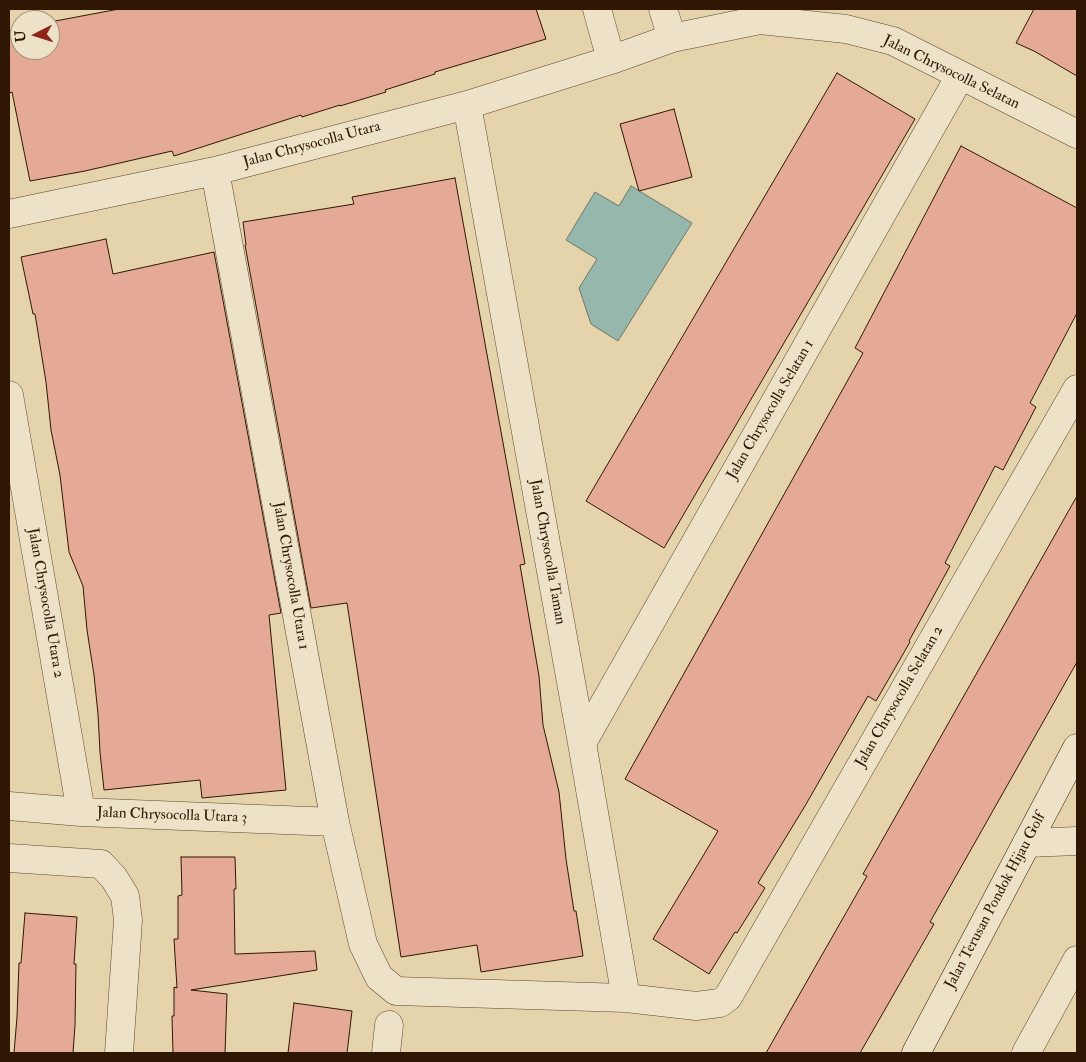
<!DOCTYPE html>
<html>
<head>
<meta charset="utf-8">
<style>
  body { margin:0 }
  #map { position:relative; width:1086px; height:1062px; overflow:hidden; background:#e4d3ab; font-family:"IM FELL Double Pica",serif }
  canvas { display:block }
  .frame { position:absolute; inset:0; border:10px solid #301703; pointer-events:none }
  .north { position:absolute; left:10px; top:10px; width:50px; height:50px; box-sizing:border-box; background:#ede2c8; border:1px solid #a19179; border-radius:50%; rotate:265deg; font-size:14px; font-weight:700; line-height:20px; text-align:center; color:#301703 }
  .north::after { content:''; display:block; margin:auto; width:18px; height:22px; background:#8f2418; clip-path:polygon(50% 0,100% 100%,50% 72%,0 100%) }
</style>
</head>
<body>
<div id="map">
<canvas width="1086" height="1062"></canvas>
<div class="frame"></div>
<div class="north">U</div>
</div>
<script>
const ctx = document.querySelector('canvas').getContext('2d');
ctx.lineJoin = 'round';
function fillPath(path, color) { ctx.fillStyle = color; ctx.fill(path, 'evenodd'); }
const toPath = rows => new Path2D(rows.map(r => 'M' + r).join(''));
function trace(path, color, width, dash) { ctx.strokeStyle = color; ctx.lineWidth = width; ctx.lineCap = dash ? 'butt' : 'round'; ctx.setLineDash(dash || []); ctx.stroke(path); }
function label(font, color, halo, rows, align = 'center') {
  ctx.font = font + ' "IM FELL Double Pica",serif'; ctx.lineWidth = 4; ctx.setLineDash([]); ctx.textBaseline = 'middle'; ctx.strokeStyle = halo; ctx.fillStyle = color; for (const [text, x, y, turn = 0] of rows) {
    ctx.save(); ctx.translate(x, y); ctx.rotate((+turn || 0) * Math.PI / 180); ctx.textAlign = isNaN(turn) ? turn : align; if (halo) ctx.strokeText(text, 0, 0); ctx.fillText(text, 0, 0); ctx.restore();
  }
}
const water = toPath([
  [631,186,692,223,618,341,591,324,579,288,597,259,566,240,595,192,619,206,631,186]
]);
const building = toPath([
  [119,9,536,9,546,39,435,72,435,74,385,90,386,92,340,106,340,105,302,117,301,115,174,156,172,151,85,171,30,181,12,92,9,93,9,31,20,28,20,50,50,50,50,22,119,9],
  [1034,9,1077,9,1077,76,1034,51,1016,43,1034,9],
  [837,73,915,119,664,548,586,501,837,73],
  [674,109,692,177,639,191,620,124,674,109],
  [961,146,1077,208,1077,313,1030,403,1036,407,1003,470,995,466,945,563,950,566,909,641,910,642,876,701,868,696,805,806,758,883,765,888,737,933,735,932,709,974,653,939,718,831,625,779,863,353,855,348,961,146],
  [455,178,525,564,520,565,539,676,543,725,559,792,566,859,574,911,576,911,583,956,481,972,477,945,401,957,347,603,311,608,245,245,246,245,243,222,354,204,352,197,455,178],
  [106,239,113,274,214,252,281,613,269,615,286,790,202,798,200,780,104,790,100,752,98,714,94,675,87,630,83,586,69,552,60,475,51,430,46,382,35,314,33,314,21,257,106,239],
  [1077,496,1077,662,930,922,934,924,860,1053,766,1053,867,876,863,874,1077,496],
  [181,857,235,857,236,889,234,889,235,954,315,951,317,970,191,990,227,994,225,1053,173,1053,172,1016,174,1016,174,987,177,988,174,939,178,939,178,896,182,895,181,857],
  [25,913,77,917,74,964,76,964,75,1025,73,1053,14,1053,17,1017,19,963,21,963,25,913],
  [294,1003,352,1011,347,1053,288,1053,294,1003]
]);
const minor = toPath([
  [597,9,611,60],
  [663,9,672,38],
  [467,105,582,743,626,998],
  [215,171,335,822,363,944,379,977,396,991,626,998,696,1006,720,1003,728,997,1077,389],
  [9,214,215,171,467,105,611,60,672,38,760,20,846,29,893,41,1077,134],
  [9,395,81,812],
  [582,743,960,76],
  [9,806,81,812,335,822],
  [1027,843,1077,841],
  [9,858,101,864,114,878,125,896,128,920,119,1053],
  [386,1053,389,1025],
  [1026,1053,1077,960]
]);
const secondary = toPath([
  [916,1053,1077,748]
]);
const streetNames = [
  ["Jalan Chrysocolla Selatan",951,73,26],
  ["Jalan Chrysocolla Utara",312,145,-15],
  ["Jalan Chrysocolla Selatan 1",771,410,-60],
  ["Jalan Chrysocolla Taman",547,552,80],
  ["Jalan Chrysocolla Utara 1",290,576,80],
  ["Jalan Chrysocolla Utara 2",45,603,80],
  ["Jalan Chrysocolla Selatan 2",900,697,-60],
  ["Jalan Chrysocolla Utara 3",172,816,2],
  ["Jalan Terusan Pondok Hijau Golf",996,901,-62]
];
fillPath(water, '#95b7ac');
trace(water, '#6d7768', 1);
fillPath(building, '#e5aa96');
trace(building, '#301703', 1);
trace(minor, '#5d462d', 29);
trace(secondary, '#301703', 29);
trace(minor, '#ede2c8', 28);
trace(secondary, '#ede2c8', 28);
label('15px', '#301703', '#ede2c8', streetNames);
</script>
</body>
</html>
